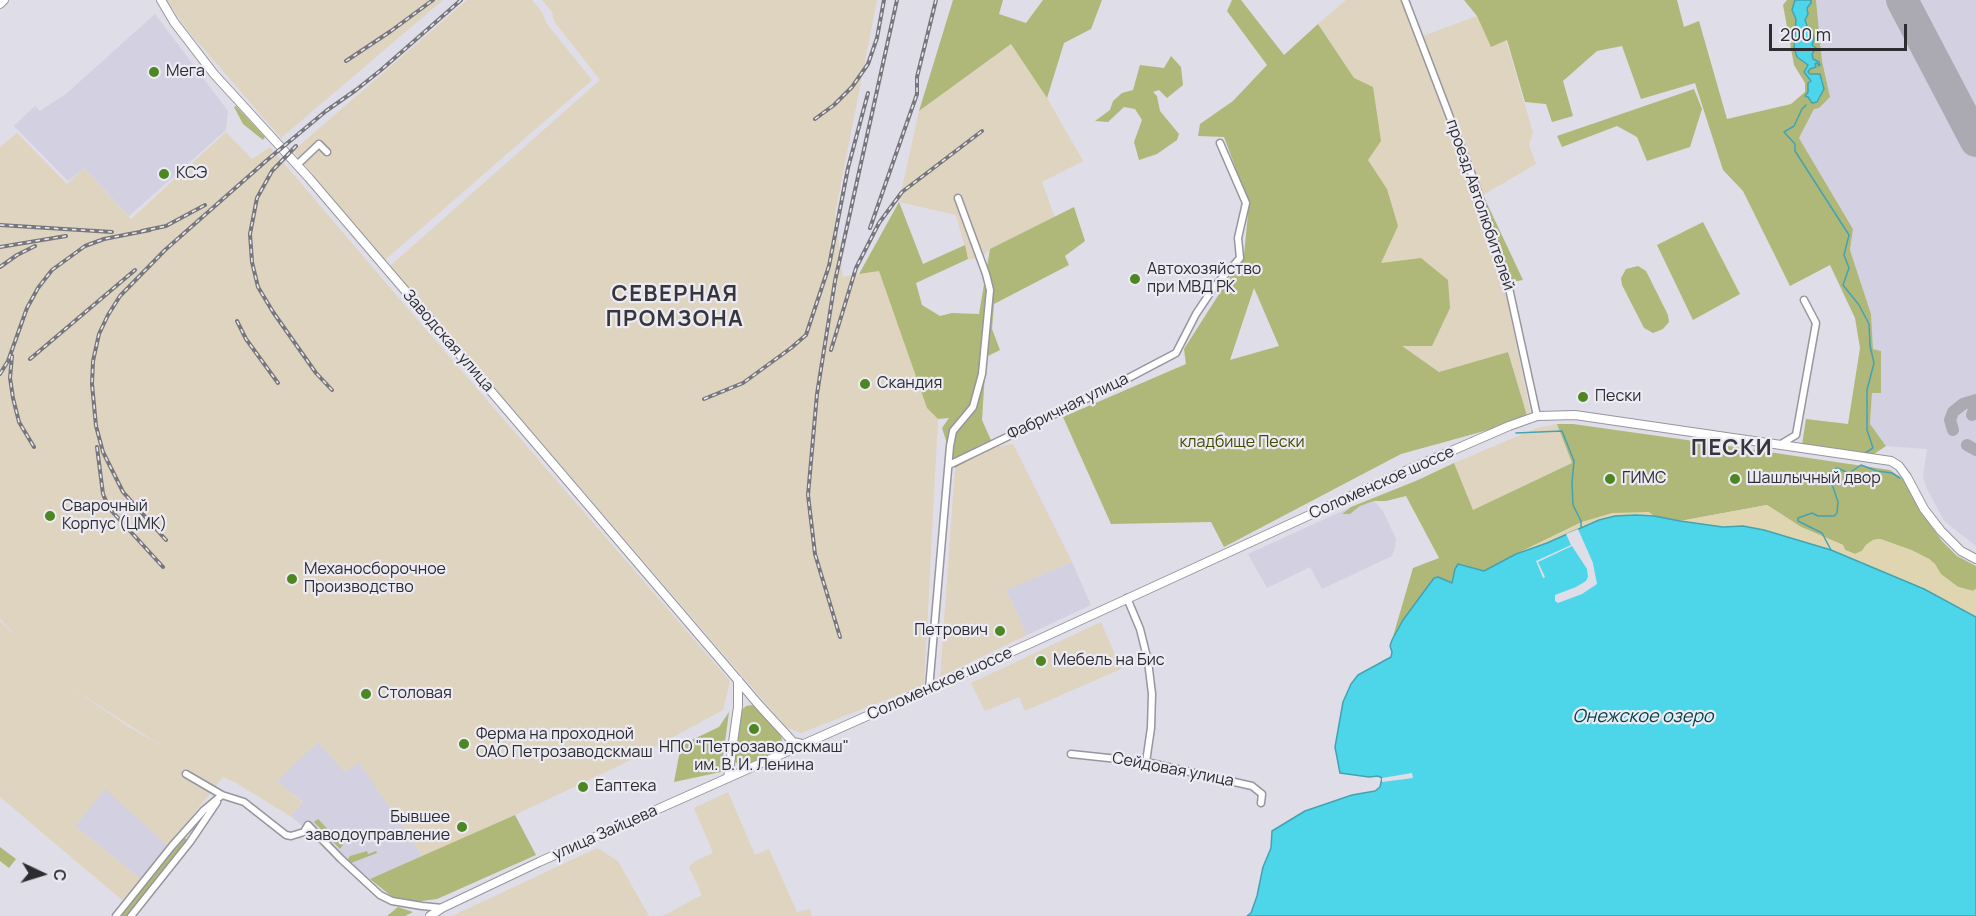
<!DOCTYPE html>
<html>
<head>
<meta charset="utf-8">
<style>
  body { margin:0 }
  #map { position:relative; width:1976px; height:916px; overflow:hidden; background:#dfdde7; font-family:Manrope,sans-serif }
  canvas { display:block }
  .north { position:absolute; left:12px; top:844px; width:60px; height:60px; -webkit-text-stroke:4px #ecebf4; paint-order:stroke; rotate:94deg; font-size:16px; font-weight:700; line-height:24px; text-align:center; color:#2d2c30 }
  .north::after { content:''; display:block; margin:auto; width:21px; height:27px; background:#2d2c30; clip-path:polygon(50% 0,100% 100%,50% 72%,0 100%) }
  .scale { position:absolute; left:1769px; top:24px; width:138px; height:27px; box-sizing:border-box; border:3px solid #2d2c30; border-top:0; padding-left:8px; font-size:18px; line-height:21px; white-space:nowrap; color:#2d2c30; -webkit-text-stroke:4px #ecebf4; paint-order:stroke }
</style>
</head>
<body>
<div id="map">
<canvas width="1976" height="916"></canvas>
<div class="north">С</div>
<div class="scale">200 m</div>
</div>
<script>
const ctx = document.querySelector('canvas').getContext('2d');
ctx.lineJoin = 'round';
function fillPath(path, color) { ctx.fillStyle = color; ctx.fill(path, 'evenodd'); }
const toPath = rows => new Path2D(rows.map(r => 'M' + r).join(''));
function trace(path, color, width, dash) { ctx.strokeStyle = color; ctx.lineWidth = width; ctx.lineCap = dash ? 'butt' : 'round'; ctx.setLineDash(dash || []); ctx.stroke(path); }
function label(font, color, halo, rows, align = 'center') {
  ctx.font = font + ' Manrope,sans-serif'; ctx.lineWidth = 4.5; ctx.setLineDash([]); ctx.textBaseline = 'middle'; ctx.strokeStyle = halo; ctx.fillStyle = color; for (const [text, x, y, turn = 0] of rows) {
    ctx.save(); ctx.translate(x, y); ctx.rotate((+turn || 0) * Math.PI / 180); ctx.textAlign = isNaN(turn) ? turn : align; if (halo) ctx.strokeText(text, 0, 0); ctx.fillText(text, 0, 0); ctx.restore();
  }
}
const built = toPath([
  [1816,0,1976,0,1976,546,1944,521,1927,489,1923,477,1927,449,1886,446,1870,424,1872,393,1881,393,1881,351,1873,349,1871,314,1850,250,1853,228,1799,138,1814,109,1830,97,1822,61],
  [155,14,228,111,226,130,129,216,84,168,68,181,14,126,35,106,40,111,67,93],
  [1374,501,1383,511,1396,539,1395,547,1392,556,1322,589,1310,567,1267,588,1248,554,1351,507,1343,514,1350,514,1360,506],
  [1072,562,1091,605,1027,635,1006,590],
  [318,742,345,772,359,761,423,857,370,879,290,816,303,802,276,781],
  [105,788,168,846,141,879,75,826]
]);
const industrial = toPath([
  [166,0,443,0,281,138,189,32],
  [467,0,532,0,542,12,547,24,592,80,385,260,293,151],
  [542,0,877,0,835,214,843,277,879,270,927,408,938,419,924,685,801,733,787,728,390,266,600,80,554,21,552,12],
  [1346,0,1401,0,1405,9,1448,120,1503,279,1531,416,1528,419,1508,352,1439,372,1401,346,1381,264,1387,189,1368,160,1354,78,1318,24],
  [1477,16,1491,47,1506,40,1533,133,1529,145,1536,164,1483,195,1423,36],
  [1011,44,1047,98,1083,161,1042,182,1055,218,990,249,980,259,968,259,956,215,899,202,919,111],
  [226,132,252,159,270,147,409,310,730,681,723,710,635,758,515,815,423,857,359,762,345,772,318,742,277,781,303,803,290,816,236,783,223,777,168,846,105,789,75,826,141,879,122,900,0,797,0,621,18,638,0,619,0,147,17,133,67,184,84,168,131,219],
  [67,685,165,748,129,727],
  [1557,424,1572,463,1472,511,1454,463,1537,428],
  [1013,444,1072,562,1006,590,1027,635,940,677,955,468,994,447],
  [1101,622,1121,669,1025,711,1019,697,985,711,971,683],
  [728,792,755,855,769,849,797,912,810,909,812,916,663,916,702,895,689,867,695,861,713,853,694,808],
  [597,848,618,861,649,916,452,916]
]);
const green = toPath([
  [953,0,1003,0,999,14,1026,23,1043,0,1102,0,1091,29,1064,43,1047,98,1011,44,919,111],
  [1232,0,1241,0,1284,55,1318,24,1354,78,1373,87,1381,141,1368,160,1387,189,1398,226,1381,263,1421,258,1448,280,1450,308,1432,346,1402,346,1439,372,1508,352,1528,419,1401,454,1224,547,1211,522,1111,524,1063,417,1186,364,1184,349,1244,255,1249,203,1224,137,1198,136,1200,124,1233,101,1267,65,1227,11],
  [1254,288,1279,346,1230,360],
  [1464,0,1677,0,1684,27,1699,21,1727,119,1791,104,1805,92,1805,83,1794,65,1783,5,1787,0,1795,0,1792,10,1796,19,1793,40,1808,65,1804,72,1809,77,1820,98,1823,81,1808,72,1809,69,1815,64,1812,54,1811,28,1807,26,1805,20,1807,8,1811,3,1811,0,1816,0,1822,61,1830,97,1819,108,1814,109,1799,138,1853,229,1850,250,1871,314,1873,349,1881,351,1881,393,1872,393,1870,424,1886,446,1871,456,1802,445,1806,419,1848,424,1860,348,1855,318,1830,265,1790,286,1743,191,1723,170,1695,83,1641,99,1622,46,1597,51,1563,81,1573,116,1552,122,1546,104,1525,102,1507,40,1491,47,1477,16],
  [1171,56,1181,67,1183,85,1167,98,1159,90,1153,92,1157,96,1160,111,1179,134,1177,140,1157,154,1139,160,1134,142,1142,120,1135,109,1124,107,1108,122,1095,121,1110,110,1113,101,1122,93,1133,90,1140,65,1164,68],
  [1694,89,1702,109,1690,147,1647,161,1637,137,1617,126,1562,147,1557,136],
  [236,106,265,137,263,140,243,124,234,107],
  [1483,195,1523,280,1512,282],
  [899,202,923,264,965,245,968,259,916,283,922,305,940,316,952,313,979,314,990,249,1074,207,1085,241,1065,256,1069,265,994,304,992,329,1000,350,986,357,982,420,994,447,955,468,942,428,949,418,938,419,927,408,879,271,859,274],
  [1703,222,1740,294,1693,320,1657,245],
  [1638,266,1646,271,1668,315,1669,322,1663,329,1653,333,1644,328,1622,285,1621,278,1626,269],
  [1557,424,1573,424,1701,442,1890,470,1904,480,1920,510,1942,541,1957,556,1976,566,1976,589,1973,591,1958,587,1940,574,1935,564,1929,559,1911,550,1880,539,1873,540,1866,545,1862,551,1855,554,1845,550,1843,545,1801,527,1767,505,1680,521,1654,516,1648,512,1582,522,1516,554,1484,571,1481,571,1461,564,1456,566,1452,583,1436,577,1430,583,1403,620,1392,640,1413,568,1439,558,1406,496,1386,501,1374,501,1360,506,1350,514,1342,514,1351,507,1418,480,1454,463,1473,510,1572,463],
  [752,705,757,707,781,736,783,745,780,750,743,766,740,766,734,761,734,757,741,711,746,706],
  [729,712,721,772,674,782,681,745,719,727],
  [515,815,536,855,437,899,414,902,395,899,370,879],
  [318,819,343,845,340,849,314,822],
  [183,837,188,840,187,843,127,916,118,916],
  [0,847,16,859,9,868,0,861],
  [367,851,368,854,376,851,377,853,351,863,348,859,350,856],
  [398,907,413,912,405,916,387,916]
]);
const sand = toPath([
  [1767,505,1801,527,1843,545,1845,550,1855,554,1862,551,1866,545,1873,540,1880,539,1911,550,1929,559,1935,564,1941,574,1958,587,1973,591,1976,589,1976,617,1924,589,1831,550,1764,530,1743,526,1723,527,1680,521],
  [1649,512,1654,516,1615,516,1599,520,1547,543,1516,554,1582,522,1612,513]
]);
const water = toPath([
  [1795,0,1811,0,1811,3,1807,8,1808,14,1805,20,1807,26,1811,28,1814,39,1812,45,1816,48,1812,54,1813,59,1819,62,1820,65,1819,66,1817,63,1815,64,1816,67,1810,69,1808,72,1810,74,1820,74,1824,89,1817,102,1812,103,1808,97,1805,96,1808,92,1808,83,1811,81,1804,72,1808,65,1797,57,1794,47,1796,19,1792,10,1795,0],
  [1636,515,1654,516,1680,521,1723,527,1743,526,1764,530,1831,550,1924,589,1976,617,1976,916,1247,916,1251,913,1257,896,1263,867,1271,848,1272,831,1305,811,1352,795,1375,791,1380,787,1382,778,1378,776,1369,777,1340,773,1335,747,1343,702,1351,684,1358,675,1391,657,1392,652,1390,646,1392,640,1403,620,1434,578,1438,577,1452,583,1455,569,1458,564,1484,571,1516,554,1547,543,1599,520,1615,516,1636,515]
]);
const pier = toPath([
  [1578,529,1593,563,1597,584,1582,594,1558,603,1555,601,1555,595,1576,587,1586,581,1588,577,1587,569,1572,546,1538,562,1545,577,1543,578,1536,561,1571,545,1566,534],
  [1412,773,1413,778,1382,782,1382,778]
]);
const stream = toPath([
  [1806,105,1802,109,1794,126,1784,132,1795,144,1795,151,1849,235,1844,255,1849,268,1843,285,1859,305,1869,324,1870,346,1874,363,1867,390,1867,430,1873,448,1865,453],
  [1516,433,1562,431,1574,461,1572,483,1573,505,1581,521,1581,527],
  [1831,550,1822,533,1798,521,1798,518,1812,513,1818,516,1834,516,1837,513,1838,502,1832,484,1830,472,1837,468,1849,473,1861,465,1877,471,1892,473,1900,478]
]);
const taxiway = toPath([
  [1972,415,1976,405],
  [1953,430,1950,420,1953,412,1963,404,1976,400],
  [1967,445,1976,450]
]);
const runway = toPath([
  [1902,0,1976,141]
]);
const minor = toPath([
  [1405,0,1472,175,1507,279,1537,416],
  [297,165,319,144,327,152],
  [1781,444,1796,435,1816,323,1804,300],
  [949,465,1119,383,1176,353,1196,314,1214,287,1240,258,1238,238,1246,203,1220,143],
  [1127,598,1140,629,1148,661,1152,694,1151,728,1146,762],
  [929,689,950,446,953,431,973,407,982,374,990,290,986,274,958,198],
  [1071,754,1146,762,1252,786,1262,794,1261,803],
  [186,774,222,795,244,802,286,835,291,836,304,832,308,825,341,859,380,895,392,901,422,906,442,908],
  [116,916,172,846,204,810,222,795],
  [131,916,190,842,217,802]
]);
const major = toPath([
  [161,0,174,22,214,74,309,178,759,705,793,742,802,744],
  [0,4,4,0],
  [728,778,738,707,738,680],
  [430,916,442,908,539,862,1031,643,1412,468,1509,426,1537,416,1575,415,1891,461,1899,466,1907,477,1924,509,1941,531,1961,551,1976,559]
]);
const rail = toPath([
  [346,61,391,31,433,0],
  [815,119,834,105,852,87,868,64,877,38,884,0],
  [296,146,272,171,257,198,250,234,252,262,258,287,273,312,316,373,332,390],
  [0,225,112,232],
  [870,228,917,94,917,77,936,0],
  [142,231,166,226,205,205],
  [0,247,66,236],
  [0,267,17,255,35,246],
  [237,321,246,339,278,383],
  [831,350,856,268,879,223,902,192,982,131],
  [12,356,10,378,13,398,19,422,34,447],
  [30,359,135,270],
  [0,374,8,361,27,308,38,288,52,270,85,246,104,239,150,230],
  [704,399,743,383,791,348,806,335,829,266,848,168,868,93],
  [97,447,103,494,109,508,163,567],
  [166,540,123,492,103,452,96,426,92,384,93,361,99,334,108,315,120,296,165,250,266,161,326,111,356,90,381,70,461,0],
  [840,637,815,554,808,495,817,394,835,281,897,0]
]);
const markers = [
  [154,72,6,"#4d8622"],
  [164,174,6,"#4d8622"],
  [1135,279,6,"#4d8622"],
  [865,384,6,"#4d8622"],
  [1583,397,6,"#4d8622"],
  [1610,479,6,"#4d8622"],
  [1735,479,6,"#4d8622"],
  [50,516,6,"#4d8622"],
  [292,579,6,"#4d8622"],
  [1000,631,6,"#4d8622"],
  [1041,661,6,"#4d8622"],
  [366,694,6,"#4d8622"],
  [754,729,6,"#4d8622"],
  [464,744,6,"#4d8622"],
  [583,787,6,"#4d8622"],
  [462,827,6,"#4d8622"]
];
const poiNames = [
  ["Мега",166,72],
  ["КСЭ",176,174],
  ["Автохозяйство",1147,270],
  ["при МВД РК",1147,288],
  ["Скандия",877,384],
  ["Пески",1595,397],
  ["ГИМС",1622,479],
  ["Шашлычный двор",1747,479],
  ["Сварочный",62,507],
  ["Корпус (ЦМК)",62,525],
  ["Механосборочное",304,570],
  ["Производство",304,588],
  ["Петрович",988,631,"right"],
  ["Мебель на Бис",1053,661],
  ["Столовая",378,694],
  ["Ферма на проходной",476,735],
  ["ОАО Петрозаводскмаш",476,753],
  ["НПО \"Петрозаводскмаш\"",754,748,"center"],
  ["им. В. И. Ленина",754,766,"center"],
  ["Еаптека",595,787],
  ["Бывшее",450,818,"right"],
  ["заводоуправление",450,836,"right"]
];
const streetNames = [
  ["проезд Автолюбителей",1480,205,71],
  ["Заводская улица",448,341,49],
  ["Фабричная улица",1068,407,-26],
  ["Соломенское шоссе",1382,483,-24],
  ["Соломенское шоссе",940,684,-24],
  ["Сейдовая улица",1173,770,11],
  ["улица Зайцева",605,833,-24]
];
const parkNames = [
  ["кладбище Пески",1242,443]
];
const waterNames = [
  ["Онежское озеро",1643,717]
];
const districtNames = [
  ["СЕВЕРНАЯ",675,295],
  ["ПРОМЗОНА",675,320],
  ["ПЕСКИ",1732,449]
];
fillPath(built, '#d3d0e1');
fillPath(industrial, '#dfd4bf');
fillPath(green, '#afb878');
fillPath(sand, '#dfd5b1');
fillPath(water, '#4dd6e9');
trace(water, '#43a3b2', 1.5);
fillPath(pier, '#dfdde7');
trace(stream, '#43a3b2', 1.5);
trace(taxiway, '#abaab2', 12);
trace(runway, '#abaab2', 32);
trace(minor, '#97959e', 9);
trace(major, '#97959e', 10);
trace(minor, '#fff', 6);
trace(major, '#fff', 8);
trace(rail, '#77767c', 4);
trace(rail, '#ecebf4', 1.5, [4.5]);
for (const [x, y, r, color] of markers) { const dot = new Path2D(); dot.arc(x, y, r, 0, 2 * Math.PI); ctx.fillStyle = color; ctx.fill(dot); trace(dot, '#ecebf4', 2); }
label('16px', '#2d2c30', '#ecebf4', poiNames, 'left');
label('16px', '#2d2c30', '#ecebf4', streetNames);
label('16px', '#454b00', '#ecebf4', parkNames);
label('italic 18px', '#02434b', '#ecebf4', waterNames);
ctx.letterSpacing = '1.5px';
label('bold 22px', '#37363d', '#ecebf4', districtNames);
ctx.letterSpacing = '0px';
</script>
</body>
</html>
